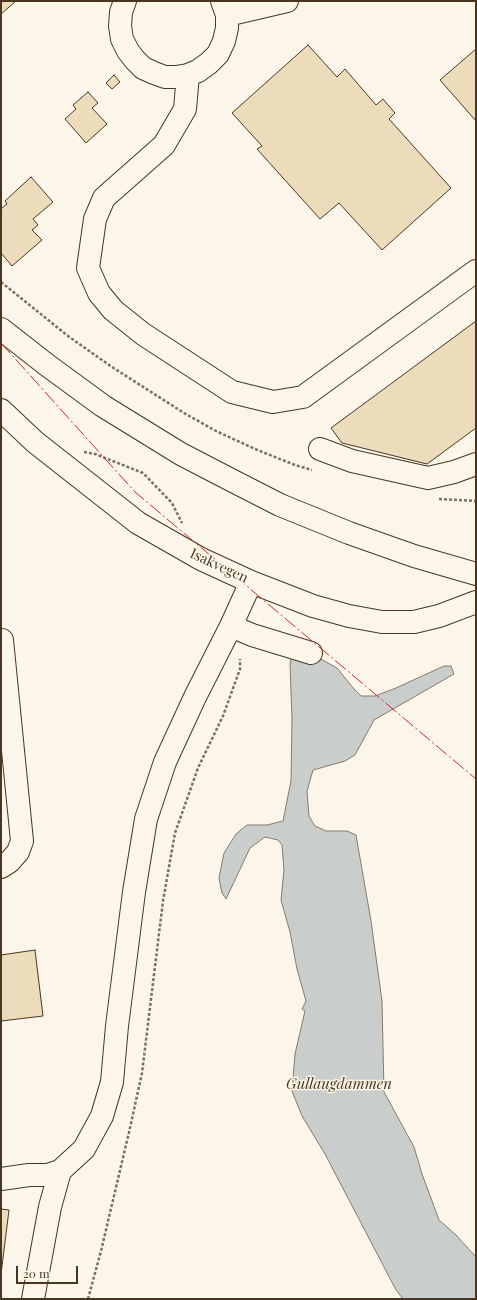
<!DOCTYPE html>
<html>
<head>
<meta charset="utf-8">
<style>
  body { margin:0 }
  #map { position:relative; width:477px; height:1300px; overflow:hidden; background:#fbf6e9; font-family:"Playfair Display",serif }
  canvas { display:block }
  .frame { position:absolute; inset:0; border:2px solid #4a3520; pointer-events:none }
  .scale { position:absolute; left:16px; top:1266px; width:62px; height:18px; box-sizing:border-box; border:2px solid #4a3520; border-top:0; padding-left:5px; font-size:12px; line-height:14px; white-space:nowrap; color:#4a3520; -webkit-text-stroke:3px #fbf6e9; paint-order:stroke }
</style>
</head>
<body>
<div id="map">
<canvas width="477" height="1300"></canvas>
<div class="frame"></div>
<div class="scale">20 m</div>
</div>
<script>
const ctx = document.querySelector('canvas').getContext('2d');
ctx.lineJoin = 'round';
function fillPath(path, color) { ctx.fillStyle = color; ctx.fill(path, 'evenodd'); }
const toPath = rows => new Path2D(rows.map(r => 'M' + r).join(''));
function trace(path, color, width, dash) { ctx.strokeStyle = color; ctx.lineWidth = width; ctx.lineCap = dash ? 'butt' : 'round'; ctx.setLineDash(dash || []); ctx.stroke(path); }
function label(font, color, halo, rows, align = 'center') {
  ctx.font = font + ' "Playfair Display",serif'; ctx.lineWidth = 3; ctx.setLineDash([]); ctx.textBaseline = 'middle'; ctx.strokeStyle = halo; ctx.fillStyle = color; for (const [text, x, y, turn = 0] of rows) {
    ctx.save(); ctx.translate(x, y); ctx.rotate((+turn || 0) * Math.PI / 180); ctx.textAlign = isNaN(turn) ? turn : align; if (halo) ctx.strokeText(text, 0, 0); ctx.fillText(text, 0, 0); ctx.restore();
  }
}
const water = toPath([
  [301,648,337,668,354,689,361,696,375,696,396,688,444,666,451,666,454,674,374,720,355,755,345,761,313,770,307,791,309,816,315,826,326,831,347,831,356,835,371,921,382,1001,384,1092,414,1147,422,1174,439,1220,456,1235,476,1257,476,1299,403,1299,396,1290,325,1154,302,1116,292,1091,295,1054,305,1011,302,1009,306,1001,297,969,290,932,281,900,284,870,282,845,278,840,265,837,250,848,226,899,222,893,219,878,224,853,236,834,247,825,267,825,283,821,291,781,292,719,290,664,293,651,301,648]
]);
const building = toPath([
  [1,1,16,1,1,14,1,1],
  [308,45,337,77,345,69,376,105,383,99,395,113,389,119,451,188,382,250,339,203,320,219,257,149,262,146,232,113,308,45],
  [476,49,476,121,440,80,476,49],
  [114,75,120,82,112,89,106,83,114,75],
  [88,92,98,103,92,108,107,124,86,143,65,119,76,109,73,105,88,92],
  [31,177,53,202,33,219,38,225,32,230,42,240,12,266,1,253,1,209,7,204,5,201,31,177],
  [476,321,476,428,427,464,342,443,331,428,476,321],
  [35,950,43,1016,1,1021,1,955,35,950],
  [1,1209,9,1210,1,1274,1,1209]
]);
const path = toPath([
  [1,282,68,336,112,367,184,413,216,431,255,449,295,465,312,470],
  [84,452,95,454,143,473,172,503,182,523],
  [439,499,476,501],
  [88,1299,101,1251,130,1128,142,1073,163,901,175,833,198,768,223,716,240,669,240,659]
]);
const minor = toPath([
  [125,1,121,12,120,26,122,39,128,51,135,60,143,68,154,73,165,77,176,77,188,75,198,71,209,63,218,54,224,41,227,28,227,15,222,1],
  [227,15,287,1],
  [188,75,185,109,164,145,104,198,95,219,88,268,99,293,113,310,143,334,232,392,273,402,303,397,476,271],
  [1,410,35,442,138,523,201,559,251,582,313,606,349,616,382,622,414,622,439,616,476,602],
  [320,449,352,461,428,478,454,472,476,464],
  [231,626,252,635,311,653],
  [1,867,9,862,18,852,22,841,2,640],
  [1,1179,29,1175,48,1175,60,1171,84,1149,102,1116,112,1082,117,1026,134,892,146,819,165,762,195,697,231,626,251,582],
  [33,1299,50,1207,60,1171]
]);
const highway = toPath([
  [1,329,47,365,103,406,181,454,233,481,280,505,349,533,414,556,476,574]
]);
const power = toPath([
  [1,343,135,492,476,779]
]);
const streetNames = [
  ["Isakvegen",219,566,25]
];
const waterNames = [
  ["Gullaugdammen",339,1084]
];
fillPath(water, '#c9cecd');
trace(water, '#887966', 1);
fillPath(building, '#ecdcbc');
trace(building, '#4a3520', 1);
trace(minor, '#4a3520', 24);
trace(highway, '#4a3520', 24);
trace(path, '#7f6f5c', 2.5, [3, 2]);
trace(minor, '#fbf6e9', 22);
trace(highway, '#fbf6e9', 22);
trace(power, '#c62828', 1, [14, 3, 2, 3]);
label('14px', '#4a3520', '#fbf6e9', streetNames);
label('italic 15px', '#4a3520', '#fbf6e9', waterNames);
</script>
</body>
</html>
